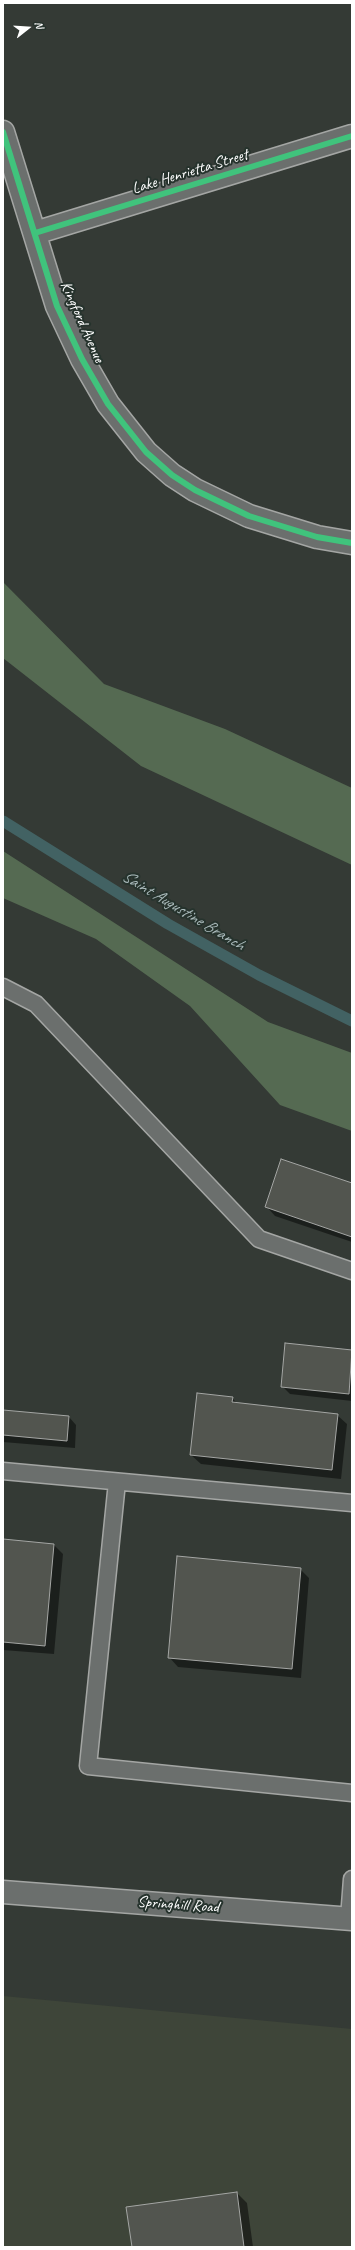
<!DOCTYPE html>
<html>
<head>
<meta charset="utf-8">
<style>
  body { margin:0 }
  #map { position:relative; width:355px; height:2250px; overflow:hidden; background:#343a35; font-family:Caveat,sans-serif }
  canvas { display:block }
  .frame { position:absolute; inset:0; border:4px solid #fff; pointer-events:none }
  .north { position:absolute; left:8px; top:8px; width:40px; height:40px; -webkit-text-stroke:3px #26332d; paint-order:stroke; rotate:73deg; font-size:11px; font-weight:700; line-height:16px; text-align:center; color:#fff }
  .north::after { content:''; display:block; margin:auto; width:14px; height:18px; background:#fff; clip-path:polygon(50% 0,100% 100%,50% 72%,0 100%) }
</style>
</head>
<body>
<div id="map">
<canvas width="355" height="2250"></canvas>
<div class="frame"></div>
<div class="north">N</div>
</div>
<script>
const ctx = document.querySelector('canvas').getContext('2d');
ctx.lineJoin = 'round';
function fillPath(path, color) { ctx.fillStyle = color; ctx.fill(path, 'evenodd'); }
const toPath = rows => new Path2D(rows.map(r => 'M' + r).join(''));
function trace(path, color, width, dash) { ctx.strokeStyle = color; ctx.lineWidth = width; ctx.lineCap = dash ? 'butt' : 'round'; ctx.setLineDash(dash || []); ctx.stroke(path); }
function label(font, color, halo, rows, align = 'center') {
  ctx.font = font + ' Caveat,sans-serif'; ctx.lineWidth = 4; ctx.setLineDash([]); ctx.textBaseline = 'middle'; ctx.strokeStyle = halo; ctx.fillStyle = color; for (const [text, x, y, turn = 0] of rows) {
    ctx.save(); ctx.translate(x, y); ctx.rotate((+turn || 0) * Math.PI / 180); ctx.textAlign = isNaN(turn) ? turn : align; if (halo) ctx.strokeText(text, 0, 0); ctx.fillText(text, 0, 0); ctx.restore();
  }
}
const built = toPath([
  [3,1996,352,2029,352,2247,3,2247]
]);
const green = toPath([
  [3,582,104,684,225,729,352,788,352,865,141,766,3,658],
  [3,851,268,1022,352,1053,352,1131,280,1105,190,1006,96,939,3,898]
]);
const shadow = toPath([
  [352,1184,352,1242,275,1216,266,1206],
  [286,1344,352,1351,352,1401,290,1394,282,1386],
  [232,1398,238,1404,337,1415,347,1424,341,1479,201,1464,191,1455],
  [3,1411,69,1417,76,1425,75,1448,3,1442],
  [3,1540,54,1545,63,1554,54,1654,3,1650],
  [300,1569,309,1578,301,1678,178,1667,169,1657],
  [237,2193,247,2203,253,2247,133,2247]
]);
const stream = toPath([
  [3,821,168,924,259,975,352,1021]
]);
const building = toPath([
  [281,1159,352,1183,352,1237,265,1207,281,1159],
  [285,1343,352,1350,349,1394,281,1387,285,1343],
  [197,1393,233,1397,232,1402,338,1414,332,1470,190,1455,197,1393],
  [3,1410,69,1416,67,1441,3,1435,3,1410],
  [3,1539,54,1544,45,1646,3,1642,3,1539],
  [177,1556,301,1568,292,1669,168,1658,177,1556],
  [237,2192,244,2247,132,2247,126,2207,237,2192]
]);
const service = toPath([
  [3,987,36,1004,259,1239,352,1271],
  [3,1471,352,1503],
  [117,1482,88,1766,352,1793],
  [349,1918,352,1879]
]);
const minor = toPath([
  [3,132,57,306,82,359,108,404,146,452,172,475,195,490,249,516,317,537,352,543],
  [35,233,352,136]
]);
const secondary = toPath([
  [3,1892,352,1919]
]);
const cycleway = toPath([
  [3,132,57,306,82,359,108,404,146,452,172,475,195,490,249,516,317,537,352,543],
  [35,233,352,136]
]);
const streetNames = [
  ["Lake Henrietta Street",190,172,-17],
  ["Kingford Avenue",82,322,66],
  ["Springhill Road",178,1905,4]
];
const waterNames = [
  ["Saint Augustine Branch",183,911,31]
];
fillPath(built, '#3e4539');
fillPath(green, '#556a52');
fillPath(shadow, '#0007');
trace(stream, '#426263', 11);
fillPath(building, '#52554f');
trace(building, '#a4a6a4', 1);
trace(service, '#a4a6a4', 19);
trace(minor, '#a4a6a4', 25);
trace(secondary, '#a4a6a4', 25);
trace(service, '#6b6f6d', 16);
trace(minor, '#6b6f6d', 22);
trace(secondary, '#6b6f6d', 22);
trace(cycleway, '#40c37c', 6);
label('16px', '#fff', '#26332d', streetNames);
label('italic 17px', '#aababb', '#26332d', waterNames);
</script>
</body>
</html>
